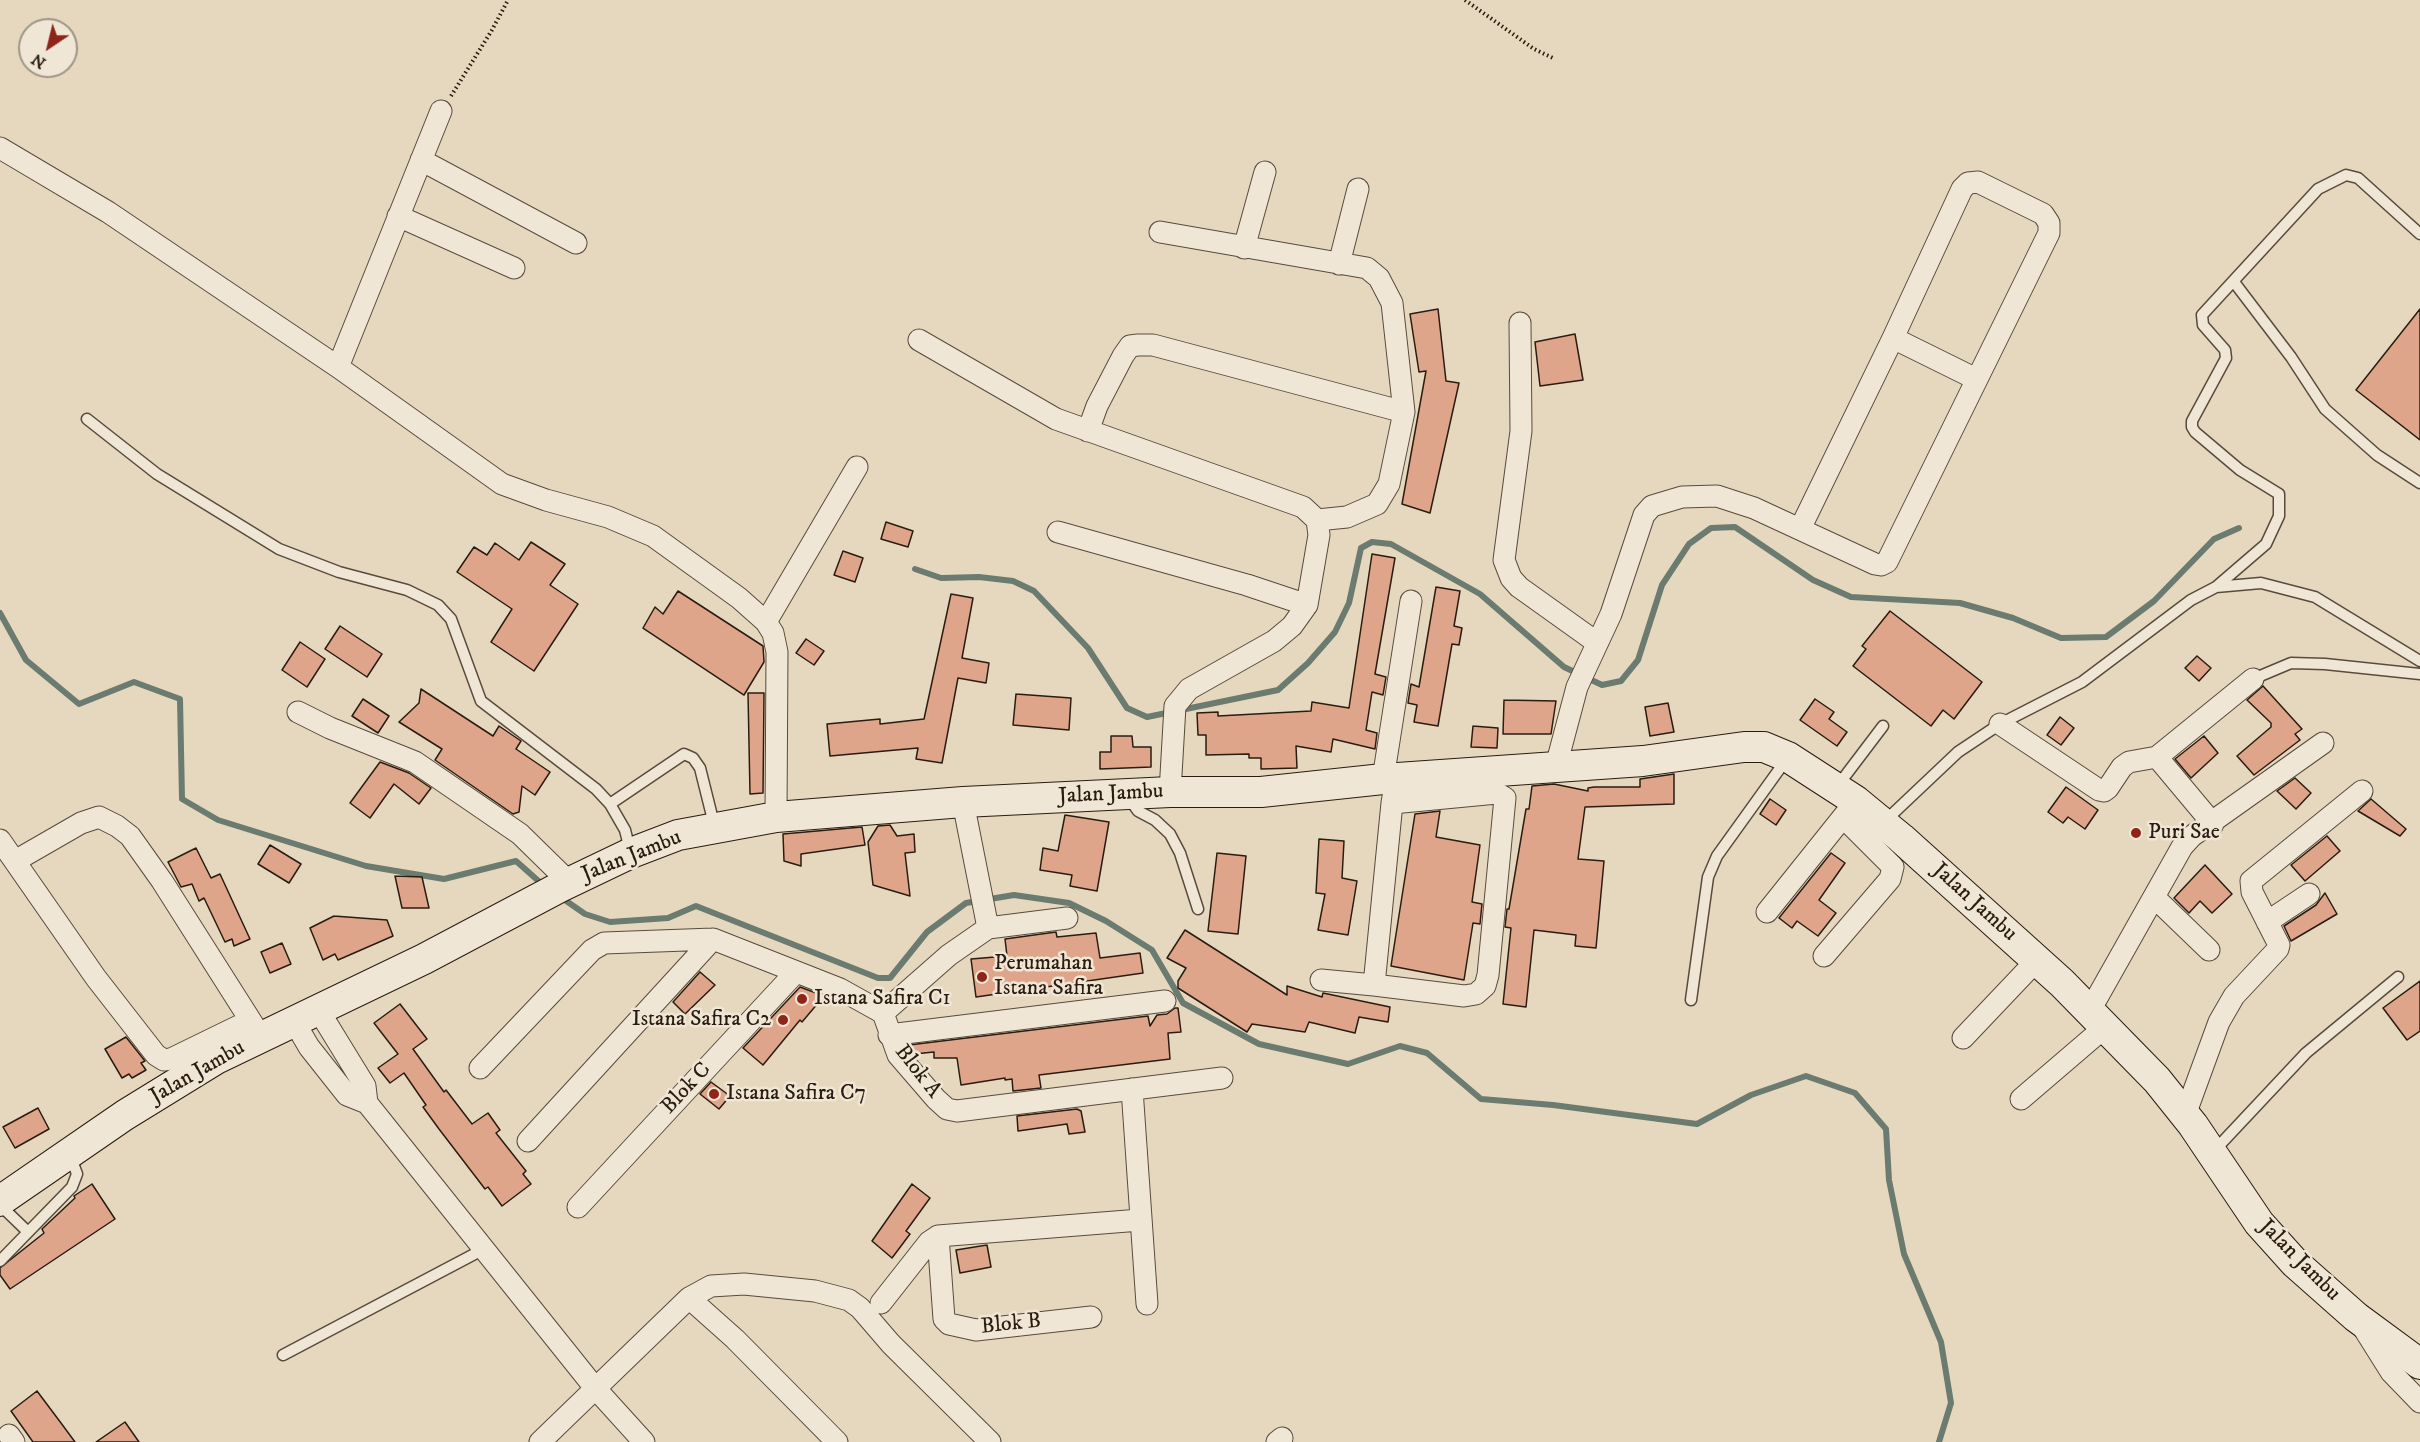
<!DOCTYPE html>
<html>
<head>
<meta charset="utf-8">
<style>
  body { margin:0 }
  #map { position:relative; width:2420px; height:1442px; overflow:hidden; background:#e6d8bf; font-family:"IM FELL DW Pica",serif }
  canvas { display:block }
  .north { position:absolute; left:18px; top:18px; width:60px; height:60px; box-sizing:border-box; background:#efe6d5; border:2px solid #a09586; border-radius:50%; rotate:215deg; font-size:16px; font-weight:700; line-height:24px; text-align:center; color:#2a1c10 }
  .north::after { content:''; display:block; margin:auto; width:21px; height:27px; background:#8f2418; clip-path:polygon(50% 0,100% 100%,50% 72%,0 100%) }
</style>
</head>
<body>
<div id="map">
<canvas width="2420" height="1442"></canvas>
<div class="north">N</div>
</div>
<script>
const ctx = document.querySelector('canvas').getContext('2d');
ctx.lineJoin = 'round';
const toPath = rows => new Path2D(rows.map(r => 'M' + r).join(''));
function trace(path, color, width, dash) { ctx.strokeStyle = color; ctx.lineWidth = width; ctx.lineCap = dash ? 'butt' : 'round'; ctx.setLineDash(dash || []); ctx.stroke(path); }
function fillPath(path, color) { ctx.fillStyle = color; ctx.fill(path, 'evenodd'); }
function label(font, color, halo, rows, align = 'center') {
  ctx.font = font + ' "IM FELL DW Pica",serif'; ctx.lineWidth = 5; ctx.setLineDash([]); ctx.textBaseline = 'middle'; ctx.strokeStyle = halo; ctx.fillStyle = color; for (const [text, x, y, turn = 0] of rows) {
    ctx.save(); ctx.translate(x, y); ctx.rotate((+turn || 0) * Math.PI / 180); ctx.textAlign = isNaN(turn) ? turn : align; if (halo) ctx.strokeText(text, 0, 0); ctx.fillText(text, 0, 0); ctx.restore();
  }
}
const stream = toPath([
  [915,569,941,578,979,577,1013,581,1034,591,1088,648,1127,708,1147,717,1278,690,1308,663,1335,632,1349,603,1361,548,1372,542,1391,544,1480,594,1564,667,1602,685,1621,681,1638,660,1662,585,1689,544,1711,528,1735,527,1813,580,1851,597,1960,603,2013,618,2061,638,2106,637,2154,601,2214,539,2239,528],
  [0,613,26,660,79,704,134,682,180,699,182,799,218,820,366,866,444,879,516,861,543,885],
  [562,898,585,914,610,922,668,918,696,906,878,978,890,978,927,932,966,903,1014,895,1069,903,1106,921,1152,950,1183,1003,1259,1044,1348,1064,1400,1046,1427,1053,1481,1099,1553,1105,1697,1124,1751,1095,1806,1076,1855,1093,1886,1129,1889,1180,1904,1254,1941,1342,1951,1403,1939,1442]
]);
const building = toPath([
  [1438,309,1446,381,1459,383,1430,513,1402,504,1426,371,1419,372,1410,314,1438,309],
  [2420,309,2420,440,2356,390,2420,309],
  [1575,334,1583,380,1540,386,1535,342,1575,334],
  [886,522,913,531,908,547,881,539,886,522],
  [531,542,565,564,550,585,578,604,534,671,491,642,512,609,457,572,474,547,487,555,495,543,519,560,531,542],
  [843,551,863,558,855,582,834,575,843,551],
  [1372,554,1395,558,1375,674,1386,677,1383,695,1372,692,1366,730,1377,733,1375,749,1333,739,1331,752,1296,746,1297,768,1261,769,1261,758,1249,758,1249,754,1206,755,1206,735,1198,735,1197,713,1218,712,1218,716,1311,711,1312,702,1349,708,1372,554],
  [1436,587,1460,591,1454,626,1462,628,1459,645,1452,644,1438,726,1414,722,1417,705,1408,703,1411,684,1419,687,1436,587],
  [678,591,763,646,764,662,744,695,643,628,655,607,663,614,678,591],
  [951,594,973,598,962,658,989,663,986,683,958,678,942,763,916,759,918,748,830,756,827,724,880,719,880,724,924,719,951,594],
  [1890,611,1982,682,1954,719,1943,710,1931,726,1853,666,1866,649,1862,646,1890,611],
  [340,626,382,654,367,677,325,649,340,626],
  [806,639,824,651,814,665,796,653,806,639],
  [300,642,325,659,307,687,282,670,300,642],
  [2197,656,2211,668,2199,681,2185,668,2197,656],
  [2263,686,2302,729,2295,734,2300,740,2254,775,2237,756,2271,727,2271,723,2247,700,2263,686],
  [421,689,493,736,499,726,521,741,516,749,550,772,535,795,522,786,519,812,513,814,435,760,442,749,399,722,419,703,421,689],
  [748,693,764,693,763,793,750,794,748,693],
  [1016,694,1071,698,1069,730,1013,725,1016,694],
  [363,699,389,716,378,733,352,716,363,699],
  [1815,699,1834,712,1829,719,1847,732,1837,746,1800,720,1815,699],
  [1504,700,1556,701,1551,734,1503,734,1504,700],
  [1668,703,1674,732,1650,736,1645,707,1668,703],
  [2060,717,2074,728,2061,745,2047,735,2060,717],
  [1473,726,1498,728,1497,748,1471,747,1473,726],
  [1111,736,1132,736,1133,747,1151,747,1151,767,1100,769,1100,752,1111,752,1111,736],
  [2204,736,2218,753,2191,778,2175,759,2204,736],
  [380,762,409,773,431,788,419,804,394,784,370,818,350,803,380,762],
  [1674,774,1674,804,1585,807,1578,859,1604,861,1596,948,1575,946,1576,935,1534,930,1526,1007,1503,1004,1511,928,1505,927,1507,909,1509,909,1526,809,1529,809,1532,786,1554,784,1588,791,1588,788,1594,787,1640,787,1640,779,1674,774],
  [2295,778,2311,793,2296,809,2277,791,2295,778],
  [2066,787,2098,810,2085,829,2068,817,2063,823,2048,812,2066,787],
  [1770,799,1786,810,1776,825,1760,814,1770,799],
  [2371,799,2406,829,2400,836,2358,811,2371,799],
  [1440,811,1436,837,1480,845,1472,902,1482,904,1480,924,1473,923,1464,980,1391,966,1415,814,1440,811],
  [1065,815,1109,822,1097,891,1070,886,1072,875,1040,870,1043,848,1058,851,1065,815],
  [890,825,897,836,914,834,915,852,905,853,910,896,873,885,868,842,878,826,890,825],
  [862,827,865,845,801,854,801,866,784,861,783,834,862,827],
  [2327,836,2340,851,2305,881,2291,865,2327,836],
  [1319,839,1344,841,1342,878,1357,881,1348,935,1318,930,1325,894,1316,893,1319,839],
  [270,845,301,864,289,883,258,864,270,845],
  [196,848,211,878,220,874,250,939,234,946,232,939,225,942,204,898,199,901,192,884,181,887,168,862,196,848],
  [1217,853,1246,856,1238,934,1208,931,1217,853],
  [1831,853,1845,863,1819,900,1836,913,1818,936,1797,921,1792,928,1779,918,1831,853],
  [2205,865,2232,894,2212,913,2200,901,2189,913,2174,898,2205,865],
  [395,876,422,877,429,908,402,908,395,876],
  [2325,893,2337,914,2291,941,2284,926,2316,905,2325,893],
  [334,916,387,920,393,936,338,960,335,954,323,960,310,928,334,916],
  [1185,930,1287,995,1287,986,1322,997,1323,993,1390,1007,1388,1022,1359,1017,1355,1033,1309,1022,1305,1032,1252,1024,1247,1032,1178,988,1178,981,1186,968,1167,958,1185,930],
  [1056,932,1057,937,1096,933,1100,958,1140,953,1143,973,976,997,971,959,1007,956,1005,939,1056,932],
  [282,943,291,964,270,973,261,952,282,943],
  [700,972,715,985,685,1014,673,1002,700,972],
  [2420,981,2420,1031,2407,1040,2383,1008,2420,981],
  [800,987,824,996,802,1022,800,1020,763,1065,743,1048,800,987],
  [400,1004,427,1039,413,1049,444,1092,446,1090,472,1124,488,1113,500,1130,496,1133,526,1171,523,1174,531,1184,502,1206,488,1187,485,1189,439,1129,423,1107,426,1105,404,1073,390,1083,378,1068,398,1054,374,1023,400,1004],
  [1175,1008,1178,1008,1181,1032,1168,1033,1170,1059,1039,1075,1041,1088,1013,1091,1012,1079,1005,1080,1005,1078,961,1085,957,1058,934,1058,934,1052,914,1054,909,1049,909,1045,1148,1016,1150,1026,1157,1015,1167,1014,1175,1008],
  [126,1037,145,1061,141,1063,146,1070,132,1078,129,1074,122,1078,105,1049,126,1037],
  [711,1082,730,1096,719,1109,700,1094,711,1082],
  [38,1108,49,1129,15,1148,3,1127,38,1108],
  [1077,1109,1081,1111,1085,1132,1069,1134,1067,1124,1018,1131,1017,1116,1077,1109],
  [92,1184,115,1219,10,1289,0,1275,0,1268,44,1233,42,1229,75,1198,74,1196,92,1184],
  [912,1184,930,1198,906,1231,910,1234,892,1258,872,1241,912,1184],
  [987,1245,991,1267,960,1273,956,1250,987,1245],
  [37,1391,61,1423,75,1442,33,1442,11,1411,37,1391],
  [125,1422,139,1442,96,1442,125,1422]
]);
const path = toPath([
  [1465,0,1534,49,1553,58],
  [451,96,492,30,508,0]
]);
const lane = toPath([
  [2234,282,2291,357,2325,409,2377,455,2420,483],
  [87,419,157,474,279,549,339,572,407,590,438,605,451,619,481,701,596,789,610,804,625,830,630,850],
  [2216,587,2266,544,2279,516,2279,494,2240,470,2195,432,2192,427,2192,421,2226,358,2225,350,2203,325,2202,315,2318,189,2346,175,2358,178,2420,234],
  [2253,679,2291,663,2325,664,2420,674],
  [1836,788,1883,726],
  [1128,797,1138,811,1155,820,1170,834,1180,853,1198,909],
  [610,804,684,754,693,758,700,768,715,828],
  [1884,822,1958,752,2000,724,2082,682,2191,600,2216,587,2261,583,2315,597,2420,661],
  [1691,1000,1708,877,1717,856,1786,760],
  [2214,1151,2306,1053,2398,977],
  [0,1205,28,1232],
  [0,1261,72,1187,77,1174,70,1155],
  [283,1355,484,1249]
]);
const street = toPath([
  [0,148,108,212,338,367,502,484,546,500,608,517,653,536,739,598,766,622,773,633,777,652,776,817],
  [421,160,576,243],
  [398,216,514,268],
  [1160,232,1367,268,1379,278,1392,303,1404,412,1389,484,1377,504,1347,517,1317,520],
  [1244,248,1265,172],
  [1339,264,1358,189],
  [1520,323,1521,431,1504,560,1511,578,1519,587,1596,642],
  [1893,338,1976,379],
  [919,340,1056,419,1303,507,1317,520,1319,535,1307,605,1292,626,1274,641,1189,689,1175,706,1170,792],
  [338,367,441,111],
  [1088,431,1097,406,1123,356,1130,346,1138,345,1153,345,1404,412],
  [1058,532,1247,585,1307,605],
  [766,622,857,467],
  [298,712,330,728,415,762,520,834,570,883],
  [2000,724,2099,790,2104,791,2108,788,2122,767,2129,762,2157,757,2213,824],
  [2157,757,2253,679],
  [1556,766,1577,687,1611,614,1644,515,1652,506,1682,497,1717,496,1754,508,1875,564,1881,565,1887,562,2049,233,2049,223,2043,214,1978,182,1968,183,1962,189,1893,338,1800,529],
  [1383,779,1411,601],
  [963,802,988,928],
  [1392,803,1497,793,1505,798,1488,975,1485,986,1476,994,1464,996,1374,985,1392,803,1396,778],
  [0,840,96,978,156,1055,164,1060,171,1059,249,1021],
  [15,861,81,823,99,817,117,826,130,836,162,881,261,1037],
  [2154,897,2209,950],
  [1767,912,1851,807],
  [1067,918,988,928,949,955,883,1013,898,1055,936,1099,947,1109,957,1111,1222,1078],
  [2267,922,2309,894],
  [1824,956,1890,879,1893,867,1843,817],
  [1321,980,1374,985],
  [319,1011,365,1086,367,1103],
  [2089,1012,2182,847,2192,836,2323,743],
  [295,1023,309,1047,347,1095,367,1103,595,1388,644,1442],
  [889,1035,1165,1001],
  [1963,1038,2037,960],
  [480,1068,592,950,604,943,713,939,840,989,883,1013],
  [1132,1089,1147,1304],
  [2021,1099,2105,1027],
  [2185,1115,2219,1022,2234,996,2278,949,2279,945,2252,892,2251,881,2362,791],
  [528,1141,713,939],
  [578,1207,796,972],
  [689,1298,711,1286,744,1284,815,1291,849,1300,860,1308,891,1344,990,1442],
  [881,1303,929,1242,938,1236],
  [1091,1317,976,1330,949,1324,944,1319,938,1236,1140,1220],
  [2364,1329,2391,1372,2420,1402],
  [9,1435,14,1442],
  [540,1442,689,1298,735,1339,837,1442],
  [1277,1442,1282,1438]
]);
const secondary = toPath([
  [0,1201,125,1115,216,1059,424,959,560,887,631,853,678,835,776,817,963,802,1170,792,1261,792,1383,779,1643,761,1744,747,1764,747,1788,757,1856,801,1901,838,2062,983,2157,1080,2193,1125,2259,1223,2295,1263,2356,1317,2420,1364]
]);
const markers = [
  [2136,833,6,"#8f2418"],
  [982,977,6,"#8f2418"],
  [802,999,6,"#8f2418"],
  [783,1020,6,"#8f2418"],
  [714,1094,6,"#8f2418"]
];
const streetNames = [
  ["Jalan Jambu",1111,795,-3],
  ["Jalan Jambu",632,857,-22],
  ["Jalan Jambu",1974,903,42],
  ["Blok A",917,1072,52],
  ["Jalan Jambu",198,1073,-30],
  ["Blok C",687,1089,-47],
  ["Jalan Jambu",2299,1261,45],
  ["Blok B",1011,1325,-6]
];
const poiNames = [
  ["Puri Sae",2148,833],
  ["Perumahan",994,964],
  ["Istana Safira",994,989],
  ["Istana Safira C1",814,999],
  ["Istana Safira C2",771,1020,"right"],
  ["Istana Safira C7",726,1094]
];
trace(stream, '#6b7b6f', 6);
fillPath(building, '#dfa58a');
trace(building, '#2a1c10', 1.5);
trace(lane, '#594b3c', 13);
trace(street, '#594b3c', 23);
trace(secondary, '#2a1c10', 32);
trace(path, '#2a1c10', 4, [1.5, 3]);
trace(lane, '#efe6d5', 10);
trace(street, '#efe6d5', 21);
trace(secondary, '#efe6d5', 30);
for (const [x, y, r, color] of markers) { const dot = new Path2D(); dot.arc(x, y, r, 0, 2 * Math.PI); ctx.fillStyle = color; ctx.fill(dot); trace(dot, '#efe6d5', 2); }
label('22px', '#2a1c10', '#efe6d5', streetNames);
label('22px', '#2a1c10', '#efe6d5', poiNames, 'left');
</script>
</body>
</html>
